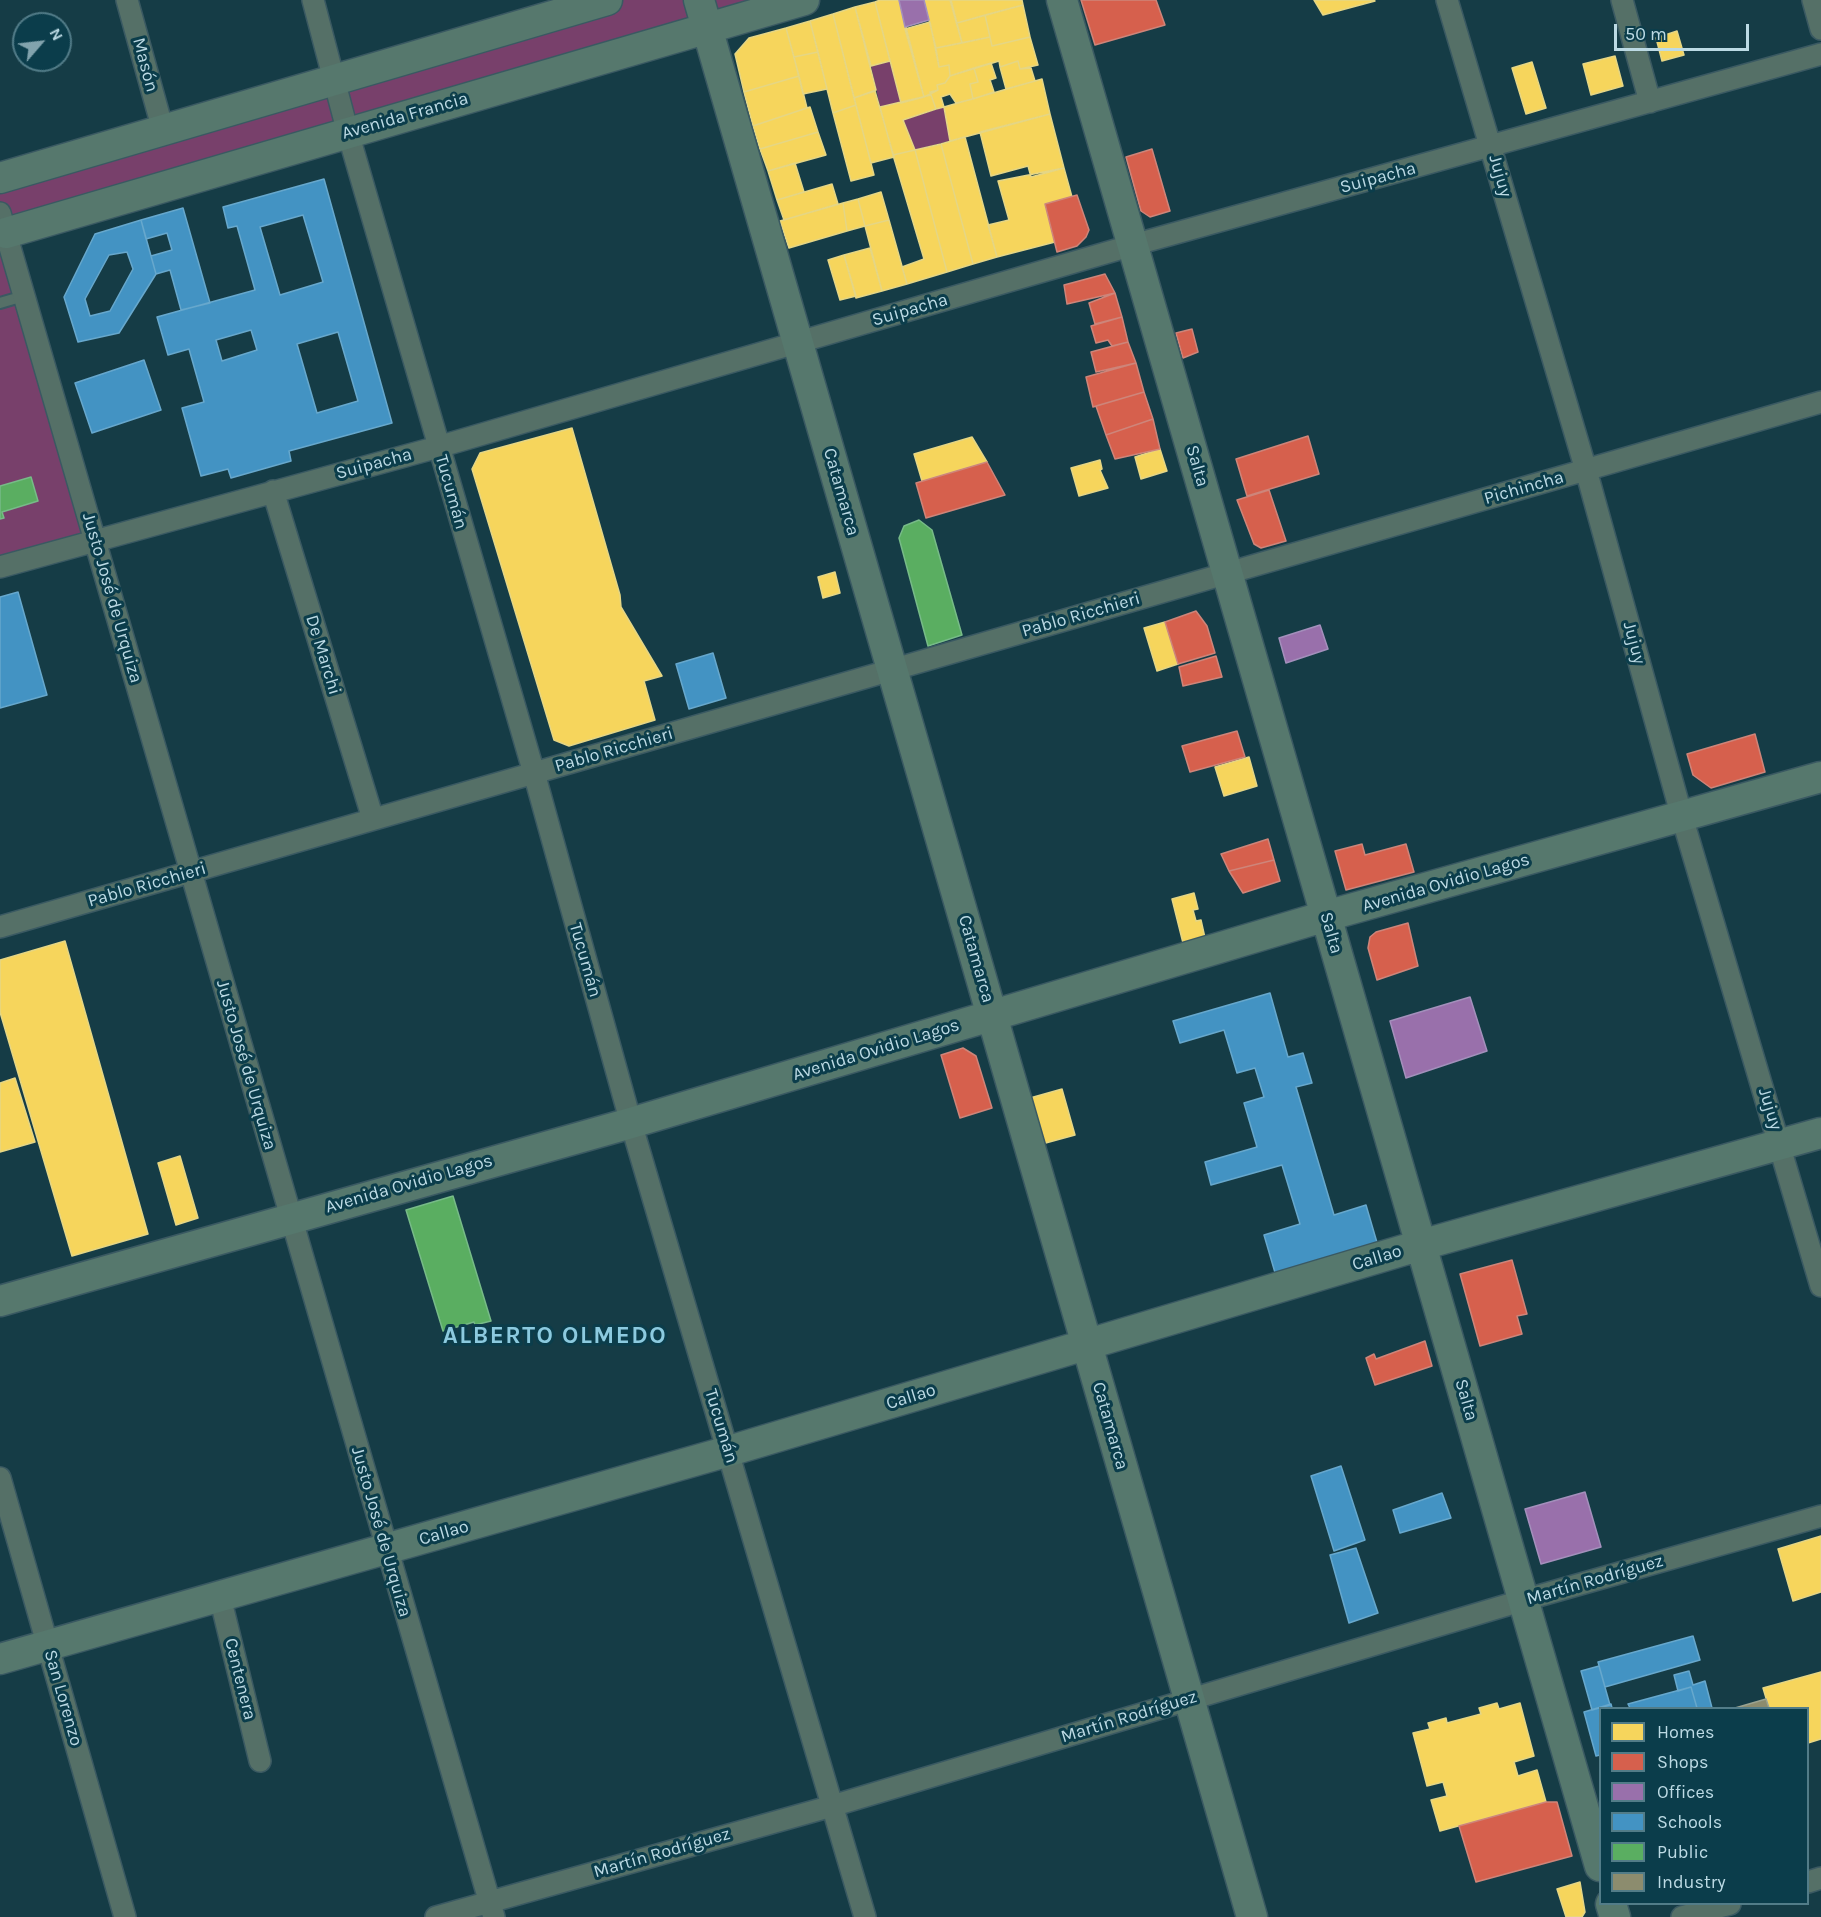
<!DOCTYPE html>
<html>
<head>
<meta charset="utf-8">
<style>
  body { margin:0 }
  #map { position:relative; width:1821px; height:1917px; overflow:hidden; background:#153c46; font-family:Karla,sans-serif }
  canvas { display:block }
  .legend { position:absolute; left:1599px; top:1707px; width:210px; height:198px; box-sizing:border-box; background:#0b3d4b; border:2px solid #527c88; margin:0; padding:8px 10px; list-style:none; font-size:18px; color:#bcdae4 }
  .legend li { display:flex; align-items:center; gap:12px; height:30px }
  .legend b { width:30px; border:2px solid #527c88 }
  .north { position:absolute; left:12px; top:12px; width:60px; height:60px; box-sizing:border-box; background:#0b3d4b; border:2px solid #527c88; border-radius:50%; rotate:62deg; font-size:16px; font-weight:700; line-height:24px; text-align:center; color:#bcdae4 }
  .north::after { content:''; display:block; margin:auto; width:21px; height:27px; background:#82a3ad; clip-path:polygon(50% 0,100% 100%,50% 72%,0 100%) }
  .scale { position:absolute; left:1614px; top:24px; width:135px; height:27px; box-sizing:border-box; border:3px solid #bcdae4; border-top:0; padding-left:8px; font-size:18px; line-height:21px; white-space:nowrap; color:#bcdae4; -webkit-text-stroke:4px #0b3d4b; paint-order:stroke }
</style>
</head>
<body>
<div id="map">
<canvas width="1821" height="1917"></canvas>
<ul class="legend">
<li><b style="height:16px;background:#f6d55c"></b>Homes</li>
<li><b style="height:16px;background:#d6604d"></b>Shops</li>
<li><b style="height:16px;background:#9970ab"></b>Offices</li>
<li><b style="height:16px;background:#4393c3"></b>Schools</li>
<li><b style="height:16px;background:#5aae61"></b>Public</li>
<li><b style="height:16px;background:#8c8c6e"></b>Industry</li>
</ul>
<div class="north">N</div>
<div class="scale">50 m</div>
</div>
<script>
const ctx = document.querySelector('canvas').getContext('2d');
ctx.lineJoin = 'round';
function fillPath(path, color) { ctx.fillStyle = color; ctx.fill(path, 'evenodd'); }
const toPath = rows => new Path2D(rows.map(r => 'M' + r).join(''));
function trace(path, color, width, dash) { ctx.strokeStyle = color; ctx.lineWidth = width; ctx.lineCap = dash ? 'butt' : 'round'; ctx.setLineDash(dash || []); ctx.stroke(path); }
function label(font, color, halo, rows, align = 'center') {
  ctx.font = font + ' Karla,sans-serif'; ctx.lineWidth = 6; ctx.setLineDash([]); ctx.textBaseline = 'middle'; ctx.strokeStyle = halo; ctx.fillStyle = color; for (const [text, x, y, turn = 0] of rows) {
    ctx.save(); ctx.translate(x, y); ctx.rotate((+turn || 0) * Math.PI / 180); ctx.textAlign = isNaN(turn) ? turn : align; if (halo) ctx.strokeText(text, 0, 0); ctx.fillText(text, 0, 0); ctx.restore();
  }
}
const green = toPath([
  [607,0,804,0,6,233,95,540,0,567,0,178],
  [890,61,901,103,880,107,871,66],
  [944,107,950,141,915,150,903,120]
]);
const homes = toPath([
  [880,0,899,0,924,97,901,103,875,2,880,0],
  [924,0,950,0,962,43,936,48,924,0],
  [951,0,1022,0,1023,5,957,23,951,0],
  [1314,0,1374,0,1375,1,1323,15,1314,0],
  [875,2,890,61,871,66,855,7,875,2],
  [1023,5,1030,37,992,46,985,15,1023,5],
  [855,7,876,90,854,98,833,14,855,7],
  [833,14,856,105,833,113,810,21,833,14],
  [985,15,990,37,962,43,957,23,985,15],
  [810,21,818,52,794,57,786,28,810,21],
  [930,22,939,67,949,65,950,76,945,83,937,85,938,90,924,97,905,29,930,22],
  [786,28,799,76,744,92,735,54,749,38,786,28],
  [1677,31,1684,55,1662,61,1656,38,1677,31],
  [990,37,992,46,1030,37,1038,65,1020,69,1018,61,1000,67,999,61,950,76,949,65,939,67,936,48,990,37],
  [818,52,827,89,803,94,794,57,818,52],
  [1615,56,1623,86,1591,95,1583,64,1615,56],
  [1018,61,1020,69,1031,68,1035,81,1006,89,1000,67,1018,61],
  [1532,62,1546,108,1526,114,1512,68,1532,62],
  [991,63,996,78,990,80,994,92,973,99,970,84,978,82,974,68,991,63],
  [974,68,978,82,970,84,973,99,956,103,950,94,941,97,944,107,936,109,930,92,938,90,937,85,945,83,950,76,974,68],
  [799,76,807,108,753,126,744,92,799,76],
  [1042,79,1050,114,950,141,944,107,1042,79],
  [875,91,894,157,871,163,854,98,875,91],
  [931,95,936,109,903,120,915,150,893,155,880,107,931,95],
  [856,105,874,175,851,181,833,113,856,105],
  [810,107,818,132,760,149,753,126,810,107],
  [1050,114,1064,168,1031,177,1028,166,991,176,980,132,1050,114],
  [818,132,826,155,768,171,760,149,818,132],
  [965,137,997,257,973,264,941,144,965,137],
  [941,144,973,264,947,272,915,150,941,144],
  [915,150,947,272,907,284,902,267,924,259,893,155,915,150],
  [795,163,804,192,777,200,768,171,795,163],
  [1064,168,1072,197,1045,204,1055,242,997,257,988,225,1009,220,998,181,1064,168],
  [832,184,838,204,784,220,777,200,832,184],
  [881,192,889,220,865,226,858,199,881,192],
  [858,199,865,226,847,231,843,203,858,199],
  [843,203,847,231,789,248,780,221,843,203],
  [889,220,907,284,882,291,865,226,889,220],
  [870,248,882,291,856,298,844,255,870,248],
  [844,255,856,296,840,300,828,260,844,255],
  [572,428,620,595,621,607,662,676,644,681,655,720,569,746,554,740,472,469,480,453,572,428],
  [972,437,987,462,922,481,914,454,972,437],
  [1160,449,1167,471,1141,479,1135,457,1160,449],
  [1100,460,1102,469,1100,470,1108,488,1079,496,1071,468,1100,460],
  [835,572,840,593,823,598,818,577,835,572],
  [1165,622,1178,664,1157,671,1144,628,1165,622],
  [1249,757,1257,786,1224,796,1215,767,1249,757],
  [1194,893,1198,909,1193,910,1196,921,1201,920,1205,938,1183,943,1172,899,1194,893],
  [65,941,148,1234,72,1256,0,1012,0,960,65,941],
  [15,1078,35,1142,0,1152,0,1083,15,1078],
  [1062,1089,1075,1135,1042,1144,1030,1098,1062,1089],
  [180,1156,198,1218,176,1225,158,1163,180,1156],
  [1821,1536,1821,1592,1793,1601,1778,1549,1821,1536],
  [1821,1672,1821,1739,1808,1743,1808,1708,1769,1708,1763,1688,1821,1672],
  [1497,1703,1499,1709,1520,1703,1534,1756,1514,1762,1518,1776,1537,1770,1546,1802,1440,1831,1431,1800,1447,1796,1443,1782,1427,1786,1413,1733,1430,1729,1428,1723,1446,1718,1447,1723,1481,1714,1479,1708,1497,1703],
  [1580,1882,1585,1912,1582,1917,1566,1917,1557,1889,1580,1882]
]);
const shops = toPath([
  [1081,0,1156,0,1165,25,1095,45,1081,0],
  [1152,149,1170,211,1150,217,1141,211,1126,157,1152,149],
  [1077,195,1089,230,1086,237,1077,246,1057,252,1045,204,1077,195],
  [1105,274,1115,293,1067,304,1064,285,1105,274],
  [1115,293,1122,317,1095,324,1089,303,1115,293],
  [1122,317,1128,342,1112,346,1108,340,1096,343,1091,326,1122,317],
  [1192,329,1198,352,1183,358,1176,333,1192,329],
  [1128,342,1136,363,1096,372,1091,352,1128,342],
  [1136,363,1144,392,1093,407,1086,377,1136,363],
  [1144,392,1153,419,1106,435,1096,406,1144,392],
  [1153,419,1160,449,1115,459,1106,435,1153,419],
  [1308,436,1319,474,1247,496,1236,459,1308,436],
  [987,462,1005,495,926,518,916,483,987,462],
  [1269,490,1286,541,1261,548,1254,544,1237,500,1269,490],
  [1196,611,1207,626,1215,653,1178,664,1165,622,1196,611],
  [1216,656,1222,677,1183,686,1179,667,1216,656],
  [1237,731,1245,757,1190,772,1182,746,1237,731],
  [1755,734,1765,772,1711,788,1693,775,1687,754,1755,734],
  [1268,839,1274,860,1229,871,1221,854,1268,839],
  [1362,844,1365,855,1406,844,1414,872,1346,890,1335,851,1362,844],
  [1274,860,1280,881,1243,893,1229,871,1274,860],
  [1408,923,1418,966,1377,980,1368,948,1370,937,1376,932,1408,923],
  [963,1048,976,1056,992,1108,960,1118,941,1055,963,1048],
  [1512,1260,1527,1314,1517,1316,1522,1334,1480,1346,1460,1274,1512,1260],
  [1425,1341,1432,1366,1375,1385,1366,1358,1374,1354,1376,1359,1425,1341],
  [1546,1802,1557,1802,1572,1856,1476,1882,1459,1826,1546,1802]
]);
const offices = toPath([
  [899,0,924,0,929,20,905,27,899,0],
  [1320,625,1328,649,1286,663,1279,638,1320,625],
  [1470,997,1487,1051,1406,1078,1390,1021,1470,997],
  [1585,1492,1601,1547,1541,1564,1525,1509,1585,1492]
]);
const schools = toPath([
  [324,179,392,423,289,451,291,461,231,478,228,469,201,476,182,408,204,402,189,349,168,355,157,317,255,290,237,226,228,228,223,207,324,179],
  [303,215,323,282,280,295,260,227,303,215],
  [251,330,257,350,222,361,216,340,251,330],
  [338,332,358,401,317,413,297,344,338,332],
  [183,208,210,303,181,310,170,270,156,274,151,256,172,250,167,233,146,239,141,220,183,208],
  [141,220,156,274,119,333,78,342,64,297,95,234,141,220],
  [127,252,133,269,110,311,90,316,85,299,109,255,127,252],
  [144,360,161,410,92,433,75,383,144,360],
  [18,592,47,695,0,708,0,597,18,592],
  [713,653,726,698,689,709,676,664,713,653],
  [1270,993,1288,1057,1303,1053,1312,1083,1296,1087,1334,1215,1366,1205,1378,1246,1276,1276,1264,1235,1300,1224,1282,1165,1211,1185,1205,1162,1257,1147,1244,1103,1264,1097,1255,1068,1237,1073,1224,1030,1180,1043,1173,1021,1270,993],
  [1341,1466,1365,1540,1334,1551,1311,1476,1341,1466],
  [1442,1493,1451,1518,1400,1533,1393,1510,1442,1493],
  [1356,1548,1378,1613,1349,1623,1330,1555,1356,1548],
  [1693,1636,1700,1660,1605,1687,1598,1662,1693,1636],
  [1599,1666,1610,1705,1592,1710,1581,1671,1599,1666],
  [1689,1671,1693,1685,1705,1681,1712,1708,1697,1708,1691,1687,1678,1691,1674,1675,1689,1671],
  [1691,1687,1697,1708,1630,1708,1628,1704,1691,1687],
  [1611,1704,1612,1708,1600,1708,1600,1755,1596,1756,1584,1712,1611,1704]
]);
const public = toPath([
  [31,477,38,501,2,512,4,518,0,519,0,486,31,477],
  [919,520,932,530,962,635,928,646,899,538,904,526,919,520],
  [453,1196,491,1321,475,1325,474,1322,443,1331,406,1210,453,1196]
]);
const industry = toPath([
  [1766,1699,1769,1708,1735,1708,1766,1699]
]);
const lane = toPath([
  [0,303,24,296]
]);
const street = toPath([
  [127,0,163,130],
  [313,0,348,133,534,773,631,1123,865,1917],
  [1447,0,1586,470,1682,817,1821,1286],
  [1622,0,1650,102],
  [1813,0,1821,29],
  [0,213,494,1917],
  [273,491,373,819],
  [0,567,438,447,1133,245,1821,54],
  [0,927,1821,402],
  [0,1478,125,1917],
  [220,1597,260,1761],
  [1808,1882,1821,1878],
  [436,1917,832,1806,1524,1600,1821,1516],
  [1682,1917,1730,1904]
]);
const secondary = toPath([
  [699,0,1252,1917],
  [1062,0,1600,1866],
  [0,178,607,0],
  [6,233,804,0],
  [0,1301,631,1123,1326,916,1821,777],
  [0,1659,729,1451,1421,1245,1821,1133],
  [1611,1904,1615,1917]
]);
const streetNames = [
  ["Masón",145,65,75],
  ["Avenida Francia",405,116,-16],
  ["Jujuy",1500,176,74],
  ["Suipacha",1378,178,-15],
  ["Suipacha",910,310,-16],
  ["Suipacha",374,464,-15],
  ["Salta",1197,466,74],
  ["Pichincha",1524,488,-16],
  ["Tucumán",451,492,74],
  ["Catamarca",841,492,74],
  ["Justo José de Urquiza",112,598,74],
  ["Pablo Ricchieri",1081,615,-16],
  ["Jujuy",1634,643,75],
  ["De Marchi",323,655,73],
  ["Pablo Ricchieri",614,750,-16],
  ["Avenida Ovidio Lagos",1446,883,-16],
  ["Pablo Ricchieri",147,885,-16],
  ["Salta",1331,933,74],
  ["Catamarca",976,959,74],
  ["Tucumán",585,960,74],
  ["Avenida Ovidio Lagos",876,1050,-17],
  ["Justo José de Urquiza",246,1065,74],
  ["Jujuy",1770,1109,73],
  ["Avenida Ovidio Lagos",409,1184,-16],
  ["Callao",1377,1258,-17],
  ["Callao",911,1397,-17],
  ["Salta",1466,1400,74],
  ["Tucumán",721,1426,73],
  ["Catamarca",1110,1426,74],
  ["Justo José de Urquiza",381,1532,74],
  ["Callao",444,1533,-16],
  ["Martín Rodríguez",1595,1580,-16],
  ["Centenera",240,1679,76],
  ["San Lorenzo",63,1698,74],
  ["Martín Rodríguez",1129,1717,-17],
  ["Martín Rodríguez",662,1853,-16]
];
const districtNames = [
  ["ALBERTO OLMEDO",555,1336]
];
fillPath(green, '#78406b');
fillPath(homes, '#f6d55c');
trace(homes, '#e5d685', 1.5);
fillPath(shops, '#d6604d');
trace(shops, '#ce857a', 1.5);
fillPath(offices, '#9970ab');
trace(offices, '#a490bc', 1.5);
fillPath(schools, '#4393c3');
trace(schools, '#67a8cd', 1.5);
fillPath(public, '#5aae61');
trace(public, '#7b8', 1.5);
fillPath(industry, '#8c8c6e');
trace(industry, '#9aa391', 1.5);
trace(lane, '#3a5962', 14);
trace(street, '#3a5962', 24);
trace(secondary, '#3a5962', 33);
trace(lane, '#557067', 10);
trace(street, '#557067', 21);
trace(secondary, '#56786d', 30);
label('18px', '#bcdae4', '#0b3d4b', streetNames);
ctx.letterSpacing = '1.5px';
label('bold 24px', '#8ccadf', '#0b3d4b', districtNames);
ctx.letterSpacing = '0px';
</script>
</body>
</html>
